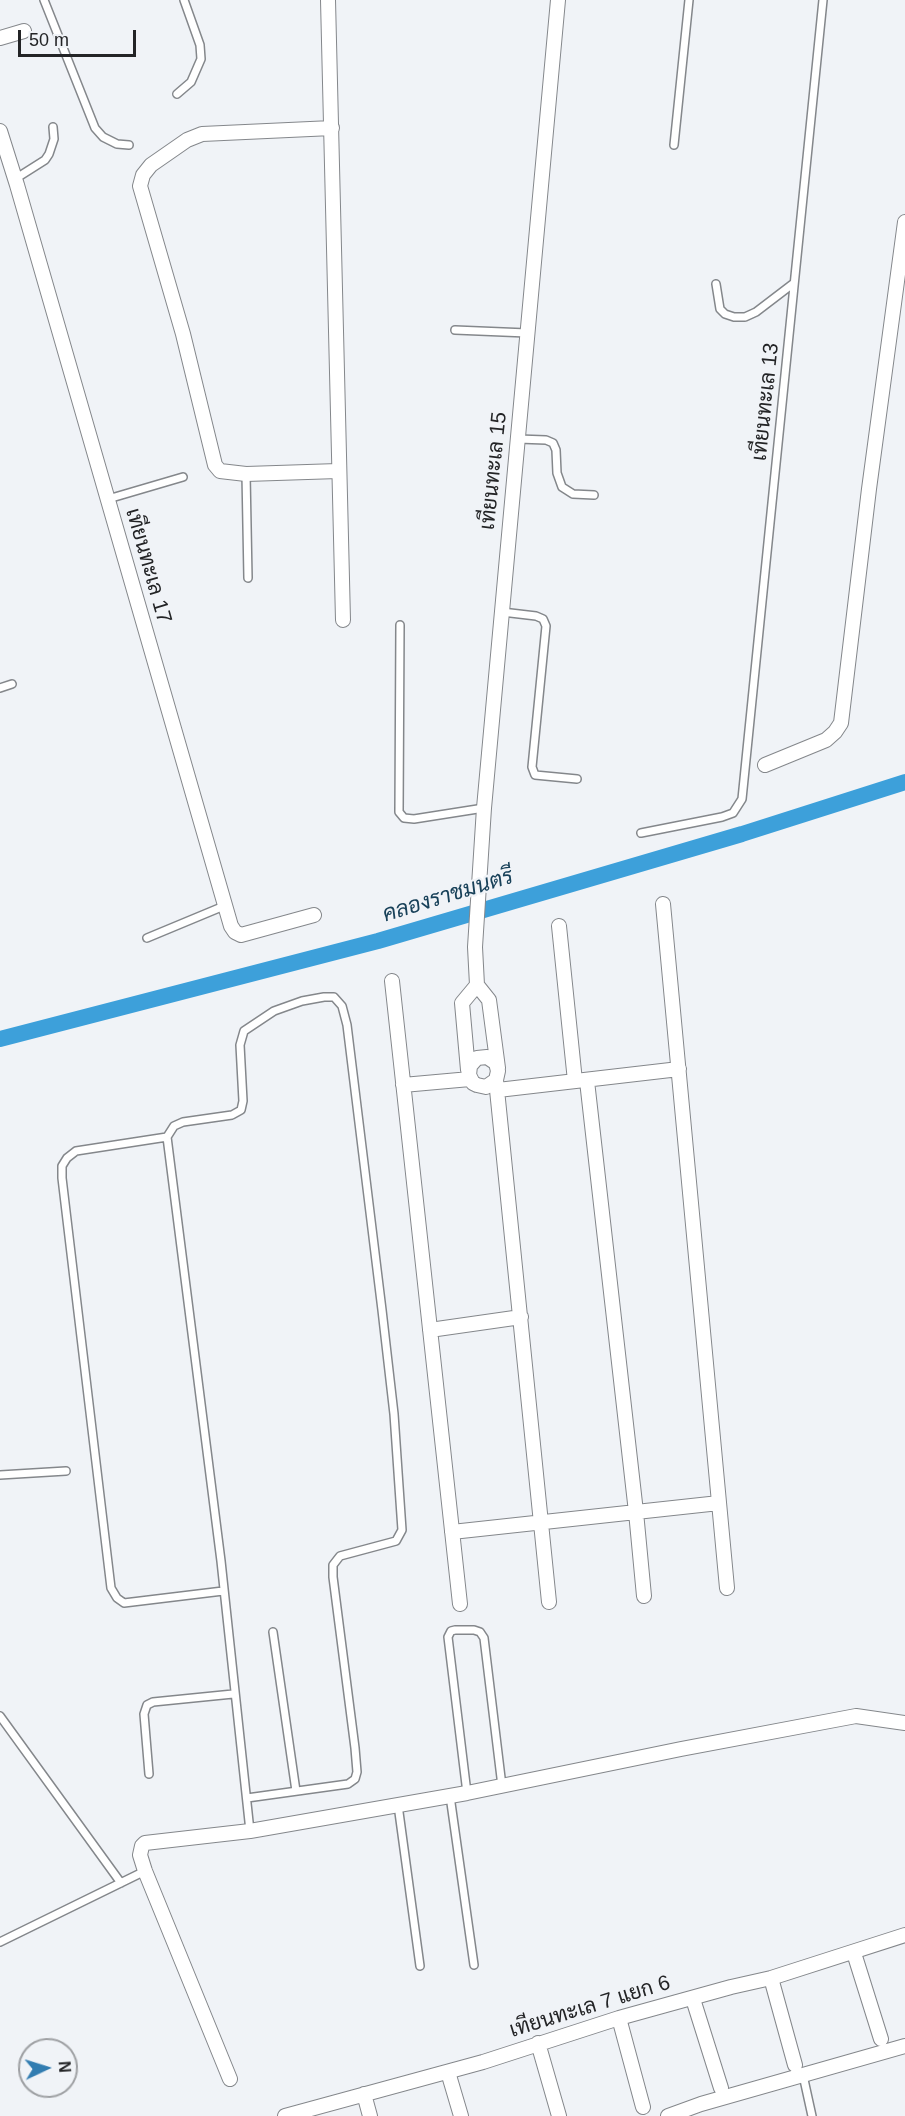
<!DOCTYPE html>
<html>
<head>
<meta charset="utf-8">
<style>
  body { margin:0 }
  #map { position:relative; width:905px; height:2116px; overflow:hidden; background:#f0f3f7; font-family:Helvetica,sans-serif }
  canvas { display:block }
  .north { position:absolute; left:18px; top:2038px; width:60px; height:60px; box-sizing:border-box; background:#f0f3f7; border:2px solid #9ea0a3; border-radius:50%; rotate:86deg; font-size:16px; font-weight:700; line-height:24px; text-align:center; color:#232426 }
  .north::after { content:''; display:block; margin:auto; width:21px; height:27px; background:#327db1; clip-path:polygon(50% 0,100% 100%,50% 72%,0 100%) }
  .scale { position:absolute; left:18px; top:30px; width:118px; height:27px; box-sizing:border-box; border:3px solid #232426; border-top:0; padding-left:8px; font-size:18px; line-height:21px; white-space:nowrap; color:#232426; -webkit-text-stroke:4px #f0f3f7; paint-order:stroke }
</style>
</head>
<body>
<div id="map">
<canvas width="905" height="2116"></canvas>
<div class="north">N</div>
<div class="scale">50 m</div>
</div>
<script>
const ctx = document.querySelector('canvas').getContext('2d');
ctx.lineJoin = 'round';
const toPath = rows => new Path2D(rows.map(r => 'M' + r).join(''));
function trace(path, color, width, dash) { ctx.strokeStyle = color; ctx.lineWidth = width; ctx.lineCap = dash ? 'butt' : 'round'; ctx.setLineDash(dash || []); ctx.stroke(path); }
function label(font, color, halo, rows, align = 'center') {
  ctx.font = font + ' Helvetica,Sarabun,sans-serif'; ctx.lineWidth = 4.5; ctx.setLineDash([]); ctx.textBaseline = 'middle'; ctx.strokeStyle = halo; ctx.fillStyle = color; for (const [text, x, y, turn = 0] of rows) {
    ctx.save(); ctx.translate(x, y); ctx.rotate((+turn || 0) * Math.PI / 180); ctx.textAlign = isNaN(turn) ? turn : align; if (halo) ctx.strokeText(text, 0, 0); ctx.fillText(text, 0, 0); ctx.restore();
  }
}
const canal = toPath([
  [0,1039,378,941,742,834,905,782]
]);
const lane = toPath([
  [44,0,95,128,103,137,117,144,129,145],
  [177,94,191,82,201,59,200,45,184,0],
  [674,145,689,0],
  [15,179,45,160,49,154,54,139,53,127],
  [716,284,720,309,725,314,734,317,745,317,756,312,794,283],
  [455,330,527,333],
  [518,439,546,440,553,443,556,450,557,473,562,487,573,494,594,495],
  [246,474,248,578],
  [108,499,183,477],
  [502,612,536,616,543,619,546,626,532,767,535,775,577,779],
  [400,625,399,812,404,818,414,819,484,808],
  [0,688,12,684],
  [641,833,722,817,733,813,742,799,823,0],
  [147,938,224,906],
  [167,1137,174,1126,183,1122,232,1115,241,1110,243,1101,240,1045,244,1031,274,1011,302,1001,324,997,334,997,342,1006,347,1025,382,1310,394,1414,402,1530,396,1541,340,1556,333,1565,333,1577,355,1748,357,1772,355,1779,348,1784,247,1798],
  [0,1475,66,1471],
  [223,1591,124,1603,117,1598,111,1588,62,1178,62,1166,67,1158,76,1151,167,1137,221,1561,250,1831],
  [273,1632,296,1791],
  [0,1716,121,1883],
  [149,1774,144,1714,147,1705,153,1702,233,1694],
  [467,1793,448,1637,451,1631,455,1630,474,1630,480,1632,484,1638,502,1786],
  [450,1796,474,1965],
  [398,1805,420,1966],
  [0,1942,145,1871],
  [803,2075,812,2116]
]);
const street = toPath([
  [328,0,343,620],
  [0,38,24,31],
  [332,128,202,134,187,140,151,165,143,175,140,186,183,334,215,465,220,471,246,474,338,471],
  [0,131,17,185,231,926,235,932,241,935,314,915],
  [765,765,826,740,835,732,841,723,869,489,905,222],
  [663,904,727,1588],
  [559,926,575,1081],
  [392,981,460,1604],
  [498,1068,489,1000,477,985,475,947,484,808,558,0],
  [468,1070,462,1003,477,985],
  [496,1080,486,1087,477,1085,473,1083,469,1075,470,1066,477,1058,487,1057,496,1063,498,1071,496,1080,549,1602],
  [587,1081,636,1512,644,1596],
  [403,1085,470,1079],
  [498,1090,679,1069],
  [430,1330,521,1317],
  [452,1532,719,1503],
  [854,1953,881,2039],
  [771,1978,795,2065],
  [693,1999,721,2088],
  [619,2018,643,2107],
  [538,2043,559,2116],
  [448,2072,461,2116],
  [230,2079,145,1871,140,1855,142,1846,145,1843,250,1831,467,1793,681,1749,856,1716,905,1723],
  [364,2094,370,2116],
  [285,2116,483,2062,619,2018,731,1987,771,1978,905,1935],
  [668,2116,701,2104,905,2046]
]);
const streetNames = [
  ["เทียนทะเล 13",766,402,-84],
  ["เทียนทะเล 15",494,471,-84],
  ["เทียนทะเล 17",148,566,74],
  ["เทียนทะเล 7 แยก 6",590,2007,-17]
];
const waterNames = [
  ["คลองราชมนตรี",448,896,-17]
];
trace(canal, '#3da0da', 16);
trace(lane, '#84878b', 10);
trace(street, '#84878b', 16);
trace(lane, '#fff', 7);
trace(street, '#fff', 14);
label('21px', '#232426', '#f0f3f7', streetNames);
label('italic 22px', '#184159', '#f0f3f7', waterNames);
</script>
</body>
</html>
